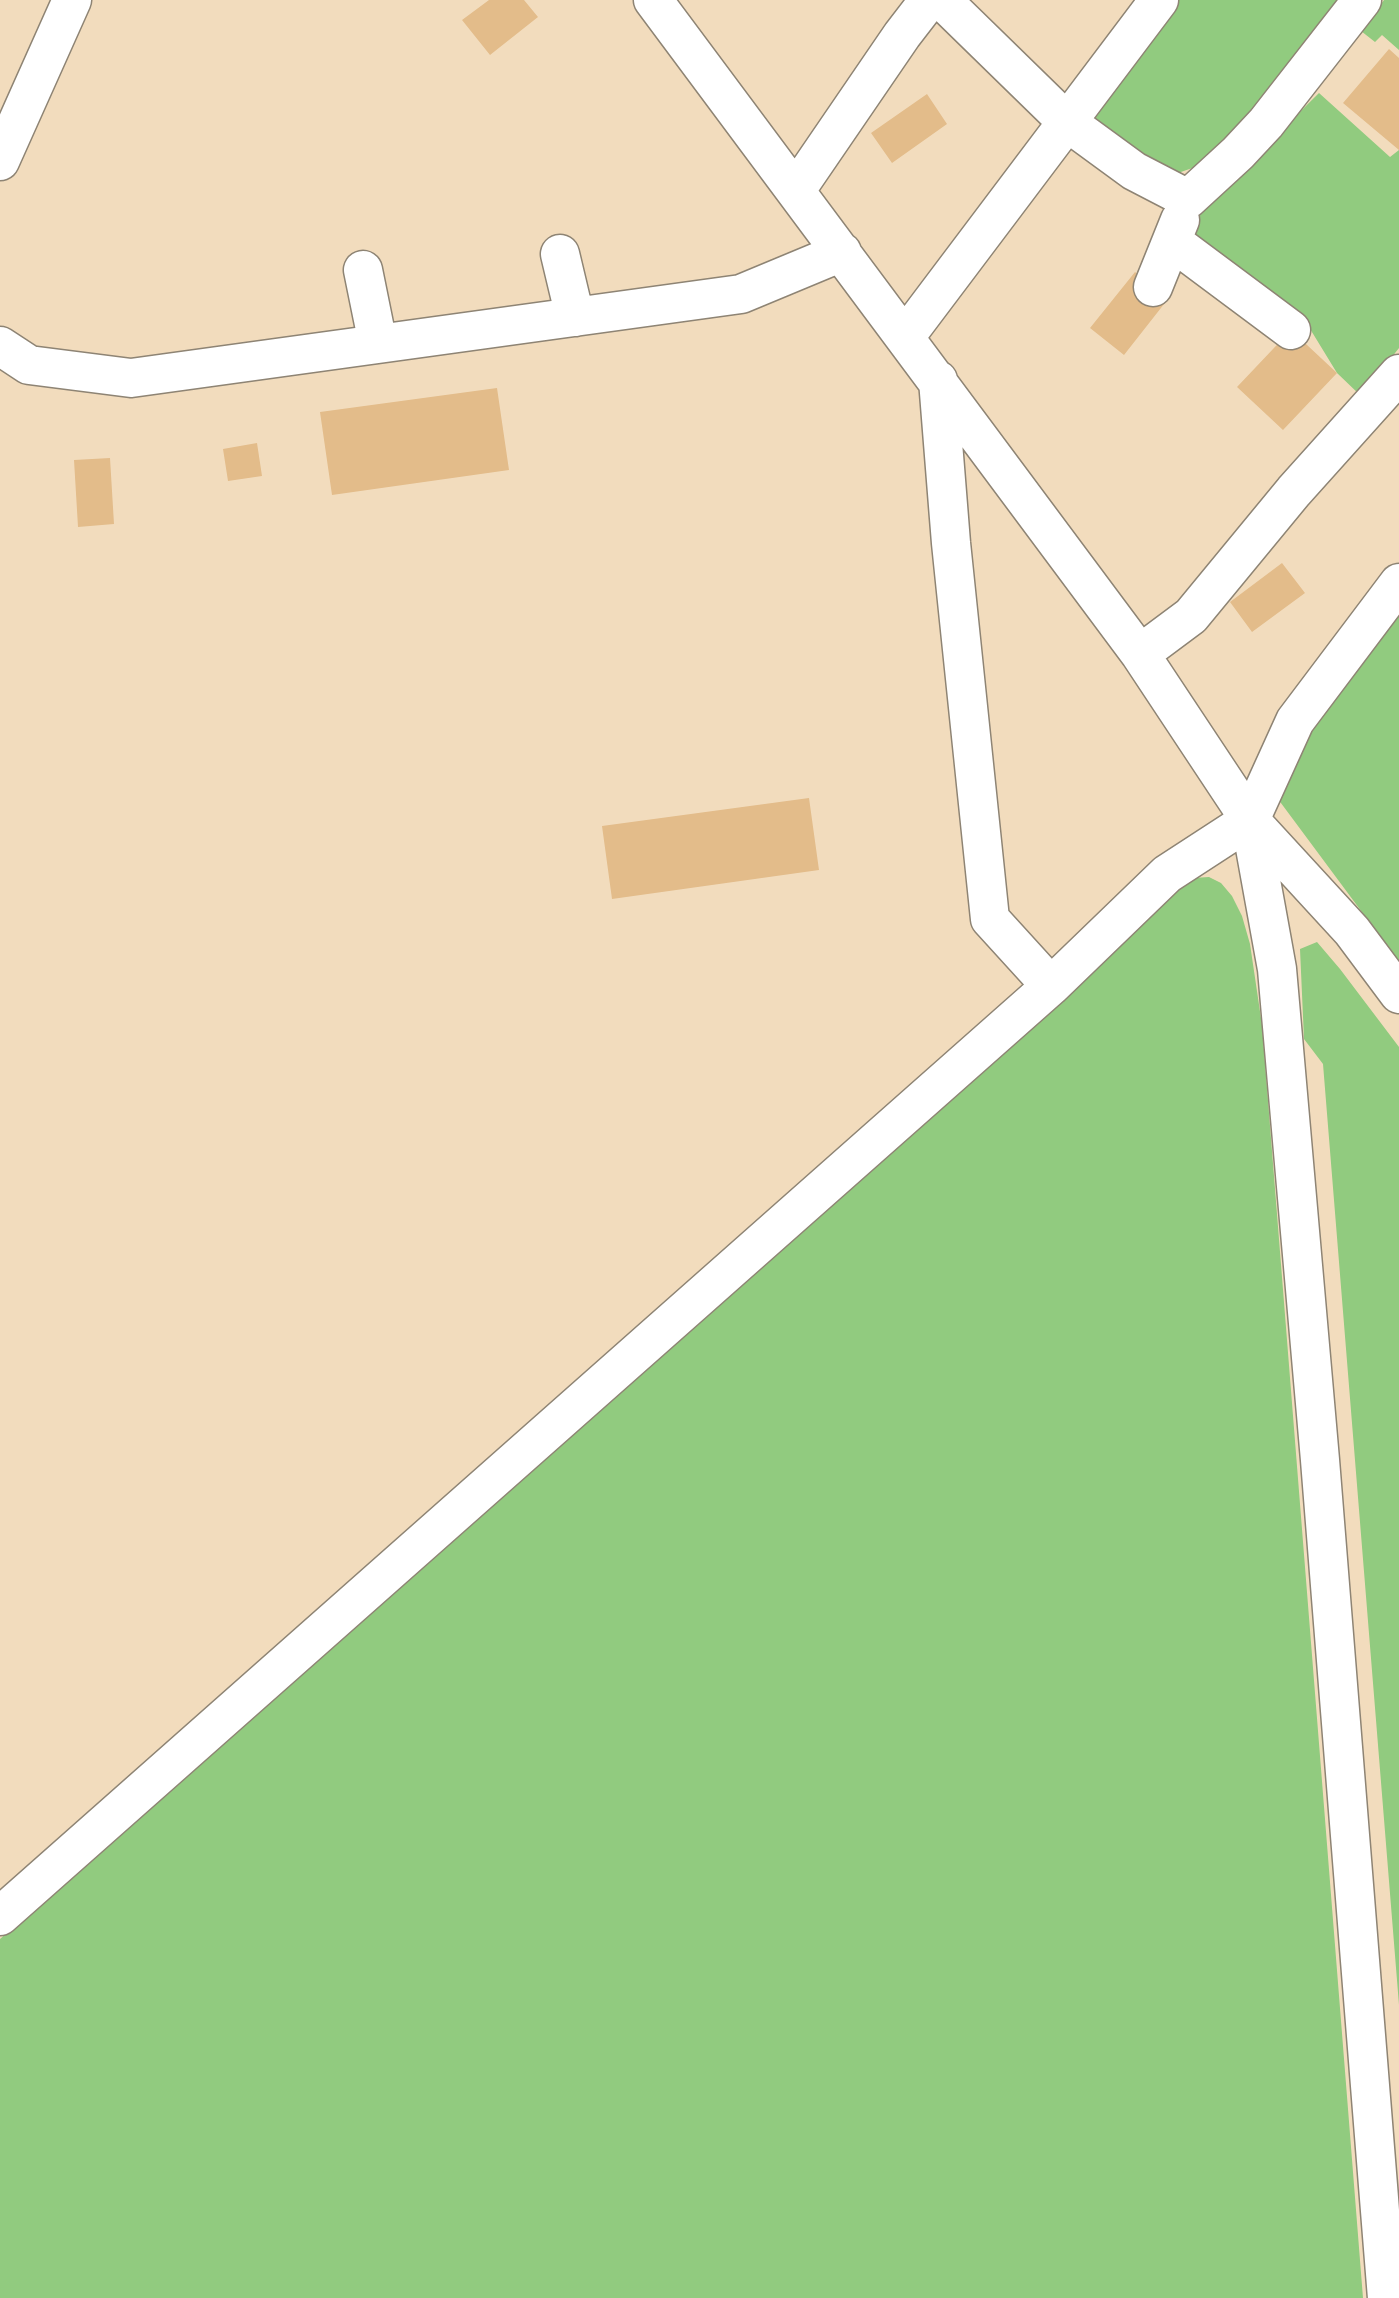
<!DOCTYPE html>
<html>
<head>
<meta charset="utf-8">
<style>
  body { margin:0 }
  canvas { display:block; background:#f2dcbd }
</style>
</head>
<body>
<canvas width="1399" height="2298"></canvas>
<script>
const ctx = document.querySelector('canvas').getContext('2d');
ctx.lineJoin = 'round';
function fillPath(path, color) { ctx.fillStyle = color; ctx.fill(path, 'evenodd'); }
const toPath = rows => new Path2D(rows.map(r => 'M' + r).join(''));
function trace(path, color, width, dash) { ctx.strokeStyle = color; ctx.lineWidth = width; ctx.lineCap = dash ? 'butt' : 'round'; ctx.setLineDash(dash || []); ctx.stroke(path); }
const green = toPath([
  [1175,0,1348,0,1213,161,1172,175,1096,124,1094,114],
  [1384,0,1399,0,1399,50,1382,35,1375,42,1361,31],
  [1319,93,1390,157,1399,150,1399,348,1361,396,1337,373,1304,319,1190,234,1196,202,1216,195],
  [1399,613,1399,962,1275,795,1277,771],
  [1209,877,1221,883,1232,896,1242,916,1250,944,1262,1025,1363,2298,0,2298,0,1939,1125,941,1163,902,1193,878],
  [1317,942,1340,969,1399,1047,1399,2005,1323,1064,1304,1039,1300,949]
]);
const building = toPath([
  [489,0,524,0,538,17,490,55,462,20],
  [1389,49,1399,58,1399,150,1343,103],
  [927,94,947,124,892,163,871,133],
  [1135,272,1168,299,1124,355,1090,328],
  [1291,330,1337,373,1283,430,1237,387],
  [497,388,509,470,332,495,320,412],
  [257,443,262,476,228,481,223,449],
  [110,458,114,524,78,527,74,460],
  [1282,563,1305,593,1252,632,1230,602],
  [809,798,819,870,612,899,602,826]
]);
const minor = toPath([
  [653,0,1140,654,1250,820,1352,931,1399,994],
  [942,0,1067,122,1134,171,1188,199,1238,153,1266,123,1362,0],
  [0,161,72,0],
  [796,190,902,35,929,0],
  [1173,242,1291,330],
  [560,254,575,317],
  [363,270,378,344],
  [1153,287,1180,220],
  [905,337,1159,0],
  [0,346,29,365,131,378,741,294,842,252],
  [938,380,951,543,990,919,1051,986],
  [1140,654,1191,616,1294,491,1399,374],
  [1250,820,1277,969,1320,1460,1387,2298],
  [0,1916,1051,986,1167,874,1250,820,1295,721,1399,583]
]);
fillPath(green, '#91cb7f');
fillPath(building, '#e3bc8a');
trace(minor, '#8e8474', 41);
trace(minor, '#fff', 38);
</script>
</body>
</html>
